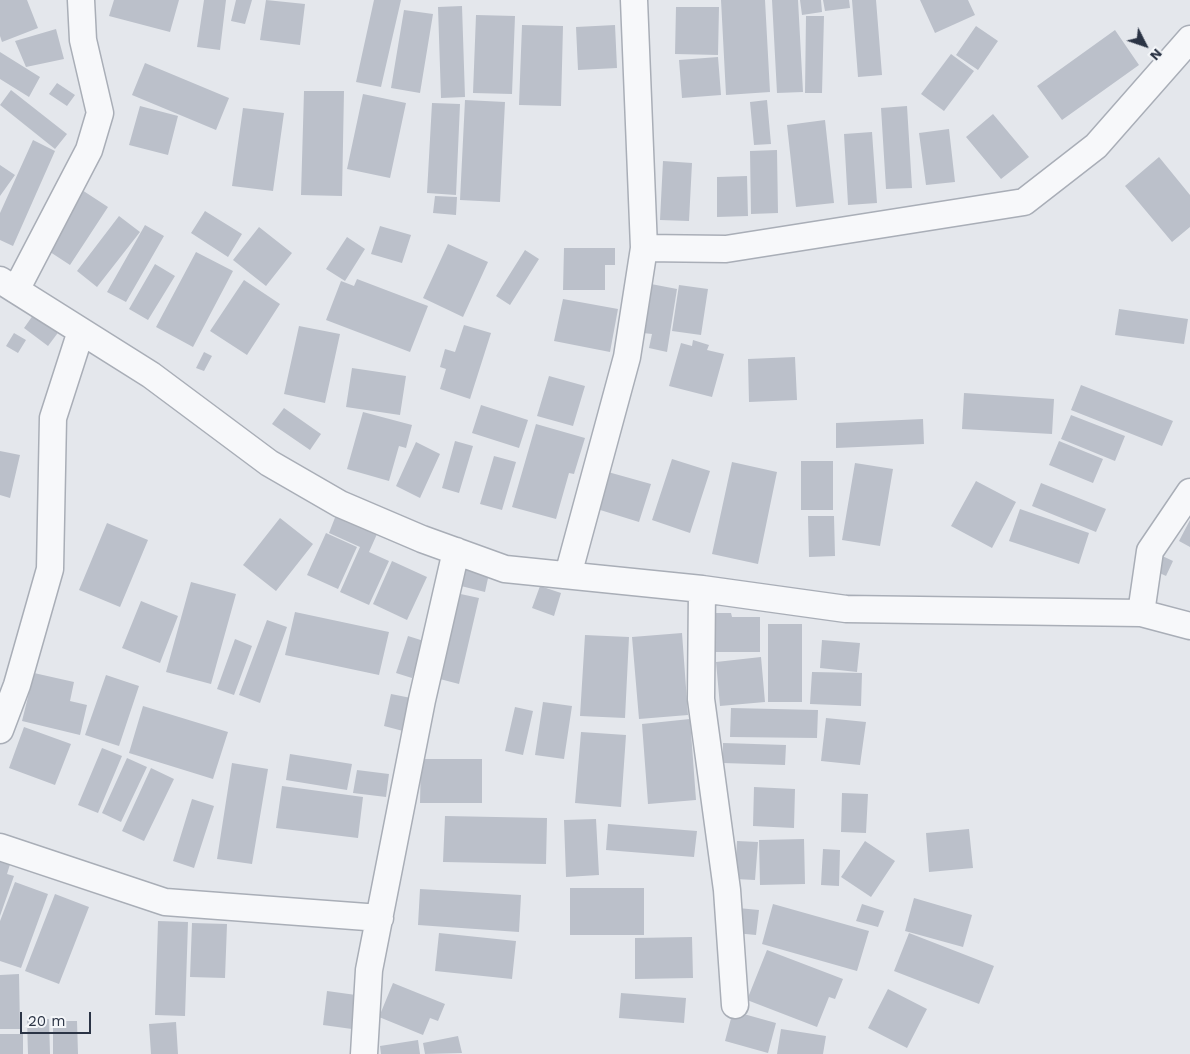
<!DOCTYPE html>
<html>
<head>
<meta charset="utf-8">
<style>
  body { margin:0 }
  #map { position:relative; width:1190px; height:1054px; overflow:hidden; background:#e4e7ec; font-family:"Work Sans",sans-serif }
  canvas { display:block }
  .north { position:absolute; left:1120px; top:20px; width:50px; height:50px; -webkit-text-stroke:4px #f4f6f9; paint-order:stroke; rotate:131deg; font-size:14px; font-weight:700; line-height:20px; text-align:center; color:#2b3445 }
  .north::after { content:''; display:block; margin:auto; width:18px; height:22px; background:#2b3445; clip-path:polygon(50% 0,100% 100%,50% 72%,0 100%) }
  .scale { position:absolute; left:20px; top:1012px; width:71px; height:22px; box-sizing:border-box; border:2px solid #2b3445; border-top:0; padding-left:6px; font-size:15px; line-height:18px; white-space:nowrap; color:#2b3445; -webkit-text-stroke:4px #f4f6f9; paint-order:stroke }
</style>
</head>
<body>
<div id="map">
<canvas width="1190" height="1054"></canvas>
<div class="north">N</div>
<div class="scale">20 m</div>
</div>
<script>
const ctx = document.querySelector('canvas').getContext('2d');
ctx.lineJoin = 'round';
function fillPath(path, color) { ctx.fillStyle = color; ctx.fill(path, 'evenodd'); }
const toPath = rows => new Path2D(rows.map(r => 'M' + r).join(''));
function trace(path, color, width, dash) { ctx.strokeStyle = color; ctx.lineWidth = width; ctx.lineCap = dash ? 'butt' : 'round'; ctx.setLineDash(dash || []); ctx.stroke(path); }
const building = toPath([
  [0,0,27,0,38,28,2,42,0,36],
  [114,0,179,0,170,32,109,16],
  [204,0,226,0,220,50,197,47],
  [236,0,252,0,245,24,231,21],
  [266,0,305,4,300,45,260,40],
  [374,0,401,0,381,87,356,82],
  [721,0,765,0,770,92,726,95],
  [772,0,798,0,803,92,777,93],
  [800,0,821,0,822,12,802,15],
  [823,0,849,0,850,8,825,11],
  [852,0,876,0,882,75,858,77],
  [920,0,968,0,975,15,935,33],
  [462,6,465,97,441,98,438,7],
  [676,7,719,7,718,55,675,54],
  [404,10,433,14,420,93,391,88],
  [476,15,515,16,512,94,473,93],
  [806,16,824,16,822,93,805,93],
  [522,25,563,26,561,106,519,105],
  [615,25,617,68,578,70,576,27],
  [976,26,998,41,978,70,956,55],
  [56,29,64,59,26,67,15,41],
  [1115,30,1139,65,1062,120,1037,86],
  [0,52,40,77,29,97,0,79],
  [951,54,974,71,944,111,921,94],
  [718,57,721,95,682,98,679,60],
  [145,63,229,98,216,130,132,95],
  [57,83,75,95,67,106,49,94],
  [11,90,67,134,55,149,0,105],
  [304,91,344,91,342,196,301,195],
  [363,94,406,103,390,178,347,169],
  [465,100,505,102,500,202,460,200],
  [767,100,771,144,754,145,750,102],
  [432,103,460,104,456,195,427,193],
  [140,106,178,116,168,155,129,145],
  [907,106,912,188,886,189,881,108],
  [243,108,284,113,273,191,232,186],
  [993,114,1029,157,1001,179,966,137],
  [825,120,834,203,796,207,787,125],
  [949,129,955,182,926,185,919,133],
  [872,132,877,203,848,205,844,134],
  [33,140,55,151,13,246,0,240,0,213],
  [777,150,778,213,751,214,750,151],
  [1159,157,1190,195,1190,227,1172,242,1125,186],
  [663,161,692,163,689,221,660,220],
  [0,165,15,175,0,196],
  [747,176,748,216,717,217,717,177],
  [82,190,108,207,70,265,44,248],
  [435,196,457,197,456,215,433,213],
  [205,211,242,234,228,257,191,233],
  [119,216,140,232,97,287,77,271],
  [145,225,164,236,126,302,107,292],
  [380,226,411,235,402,263,371,254],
  [259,227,292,253,266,286,233,260],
  [347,237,365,249,345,281,326,269],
  [448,244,488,262,463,317,423,298],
  [564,248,615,248,615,265,605,265,605,290,563,290],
  [525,250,539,259,510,305,496,296],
  [196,252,233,271,193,347,156,327],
  [155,264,175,276,148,320,129,309],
  [357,279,428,306,410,352,326,320,341,281,354,286],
  [244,280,280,304,247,355,210,331],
  [651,284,677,289,667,352,649,348,652,334,643,333],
  [679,285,708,289,701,335,672,331],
  [563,299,618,309,610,352,554,341],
  [1119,309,1188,319,1184,344,1115,335],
  [36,311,60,330,48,346,24,328],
  [464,325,491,333,470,399,440,389,446,369,440,367,445,349,455,352],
  [299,326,340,334,325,403,284,394],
  [14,333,26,340,18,353,6,346],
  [693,340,709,345,707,350,724,354,712,397,669,386,681,343,692,346],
  [204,352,212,356,204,371,196,368],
  [795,357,797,400,749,402,748,359],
  [352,368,406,376,400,415,346,407],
  [549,376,585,386,573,426,537,416],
  [1081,385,1173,421,1162,446,1071,410],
  [964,393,1054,399,1052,434,962,429],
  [481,405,528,420,519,448,472,433],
  [284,408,321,434,310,450,272,424],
  [363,412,412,425,406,448,399,446,389,481,347,469],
  [1071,415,1125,436,1115,461,1061,439],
  [923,419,924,444,836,448,836,423],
  [536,424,585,438,574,474,569,473,556,519,512,507],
  [455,441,473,446,459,493,442,488],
  [1059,441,1103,459,1093,483,1049,465],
  [416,442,440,454,420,498,396,486],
  [0,451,20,455,10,498,0,495],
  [494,456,516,462,502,510,480,504],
  [672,459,710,471,690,533,652,520],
  [801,461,833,461,833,510,801,510],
  [732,462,777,472,758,564,712,554],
  [855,463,893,469,880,546,842,540],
  [608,472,651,484,639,522,597,509],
  [976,481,1016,502,992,548,951,526],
  [1041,483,1106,509,1096,532,1032,506],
  [1020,509,1089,533,1079,564,1009,541],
  [336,515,377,534,369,552,389,561,369,605,340,592,360,547,329,533],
  [808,516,834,516,835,556,809,557],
  [280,518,313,544,276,591,243,565],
  [1190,520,1190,547,1179,541],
  [107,523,148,540,120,607,79,590],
  [326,533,357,547,338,589,307,575],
  [1156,553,1173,561,1166,576,1149,568],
  [392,561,427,577,407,620,373,604],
  [462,563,490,569,485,592,457,585],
  [191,582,236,594,211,684,166,672],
  [540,586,561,593,554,616,532,608],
  [456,593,479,598,459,684,436,678],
  [141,601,178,616,160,663,122,648],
  [295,612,389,632,379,675,285,655],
  [711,613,731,613,732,617,760,617,760,652,711,652],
  [267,620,287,627,260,703,239,695],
  [768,624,802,624,802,702,768,702],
  [682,633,688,715,639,719,632,637],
  [585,635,629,637,625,718,580,716],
  [408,636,424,641,412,678,396,673],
  [235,639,252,646,234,695,217,689],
  [822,640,860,643,857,672,820,668],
  [761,657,765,702,720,706,716,662],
  [812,672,862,673,861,706,810,704],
  [34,673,74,682,70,701,87,705,80,735,22,721],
  [106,675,139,686,119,746,85,735],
  [391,694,411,698,403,731,384,726],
  [543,702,572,706,564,759,535,755],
  [143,706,228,732,213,779,129,753],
  [515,707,533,711,523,755,505,751],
  [731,708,818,710,817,738,730,737],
  [826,718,866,722,860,765,821,761],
  [690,719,696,800,648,804,642,724],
  [24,727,71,744,55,785,9,768],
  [581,732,626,735,621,807,575,803],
  [723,743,786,745,785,765,723,763],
  [102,748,122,756,98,813,78,805],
  [290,754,352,764,347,790,286,780],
  [127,758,147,767,121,822,102,813],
  [421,759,482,759,482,803,420,803],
  [232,763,268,769,252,864,217,859],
  [151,768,174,779,144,841,122,831],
  [357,770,389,774,386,797,353,793],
  [282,786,363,797,358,838,276,828],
  [754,787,795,789,794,828,753,826],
  [842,793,868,794,866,833,841,832],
  [192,799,214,806,194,868,173,861],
  [445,816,547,818,546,864,443,862],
  [596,819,599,875,566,877,564,820],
  [608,824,697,831,694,857,606,850],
  [969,829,973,868,929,872,926,833],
  [804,839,805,884,760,885,759,840],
  [737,841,758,842,755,880,735,879],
  [865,841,895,861,871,897,841,877],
  [823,849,840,850,839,886,821,885],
  [0,854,12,858,7,874,14,876,0,916],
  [15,882,48,894,21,968,0,961,0,921],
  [570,888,644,888,644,935,570,935],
  [420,889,521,895,519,932,418,925],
  [55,894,89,907,59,984,25,971],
  [914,898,972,915,963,947,905,931],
  [773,904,869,931,857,971,762,944],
  [862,904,884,911,878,927,856,921],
  [738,908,759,910,756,935,735,933],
  [158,921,188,922,185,1016,155,1015],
  [192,923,227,924,225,978,190,977],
  [439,933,516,941,512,979,435,971],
  [909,933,994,966,979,1004,894,971],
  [692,937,693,978,635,979,635,938],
  [767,950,843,979,835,999,829,997,817,1027,747,1000],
  [19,974,20,1029,0,1029,0,975],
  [393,983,445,1004,438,1021,430,1018,423,1035,379,1017],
  [888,989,927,1009,907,1048,868,1028],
  [327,991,356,995,352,1029,323,1025],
  [621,993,686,998,684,1023,619,1018],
  [733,1011,776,1023,768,1053,725,1041],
  [49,1019,50,1054,28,1054,27,1020],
  [53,1021,77,1021,78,1054,53,1054],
  [176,1022,178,1054,151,1054,149,1024],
  [781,1029,826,1036,823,1054,777,1054],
  [0,1034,23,1034,23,1054,0,1054],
  [458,1036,462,1053,425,1054,423,1043],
  [418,1040,420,1054,381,1054,380,1046]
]);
const street = toPath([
  [644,248,726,249,1024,202,1096,146,1190,39],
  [0,280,151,375,269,463,340,504,422,539,505,569,702,589,846,609,1141,613,1190,626],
  [16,290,89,150,100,113,83,40,81,0],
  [568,575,627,357,644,248,634,0],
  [702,589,701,699,727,890,735,1005],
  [1141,613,1150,551,1190,492],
  [0,730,17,685,50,569,53,418,81,331],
  [0,847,165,902,380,918],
  [364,1054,369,970,422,700,456,551]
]);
fillPath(building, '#bbc0ca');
trace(street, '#a9aeb7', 29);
trace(street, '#f7f8fa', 26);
</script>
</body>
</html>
